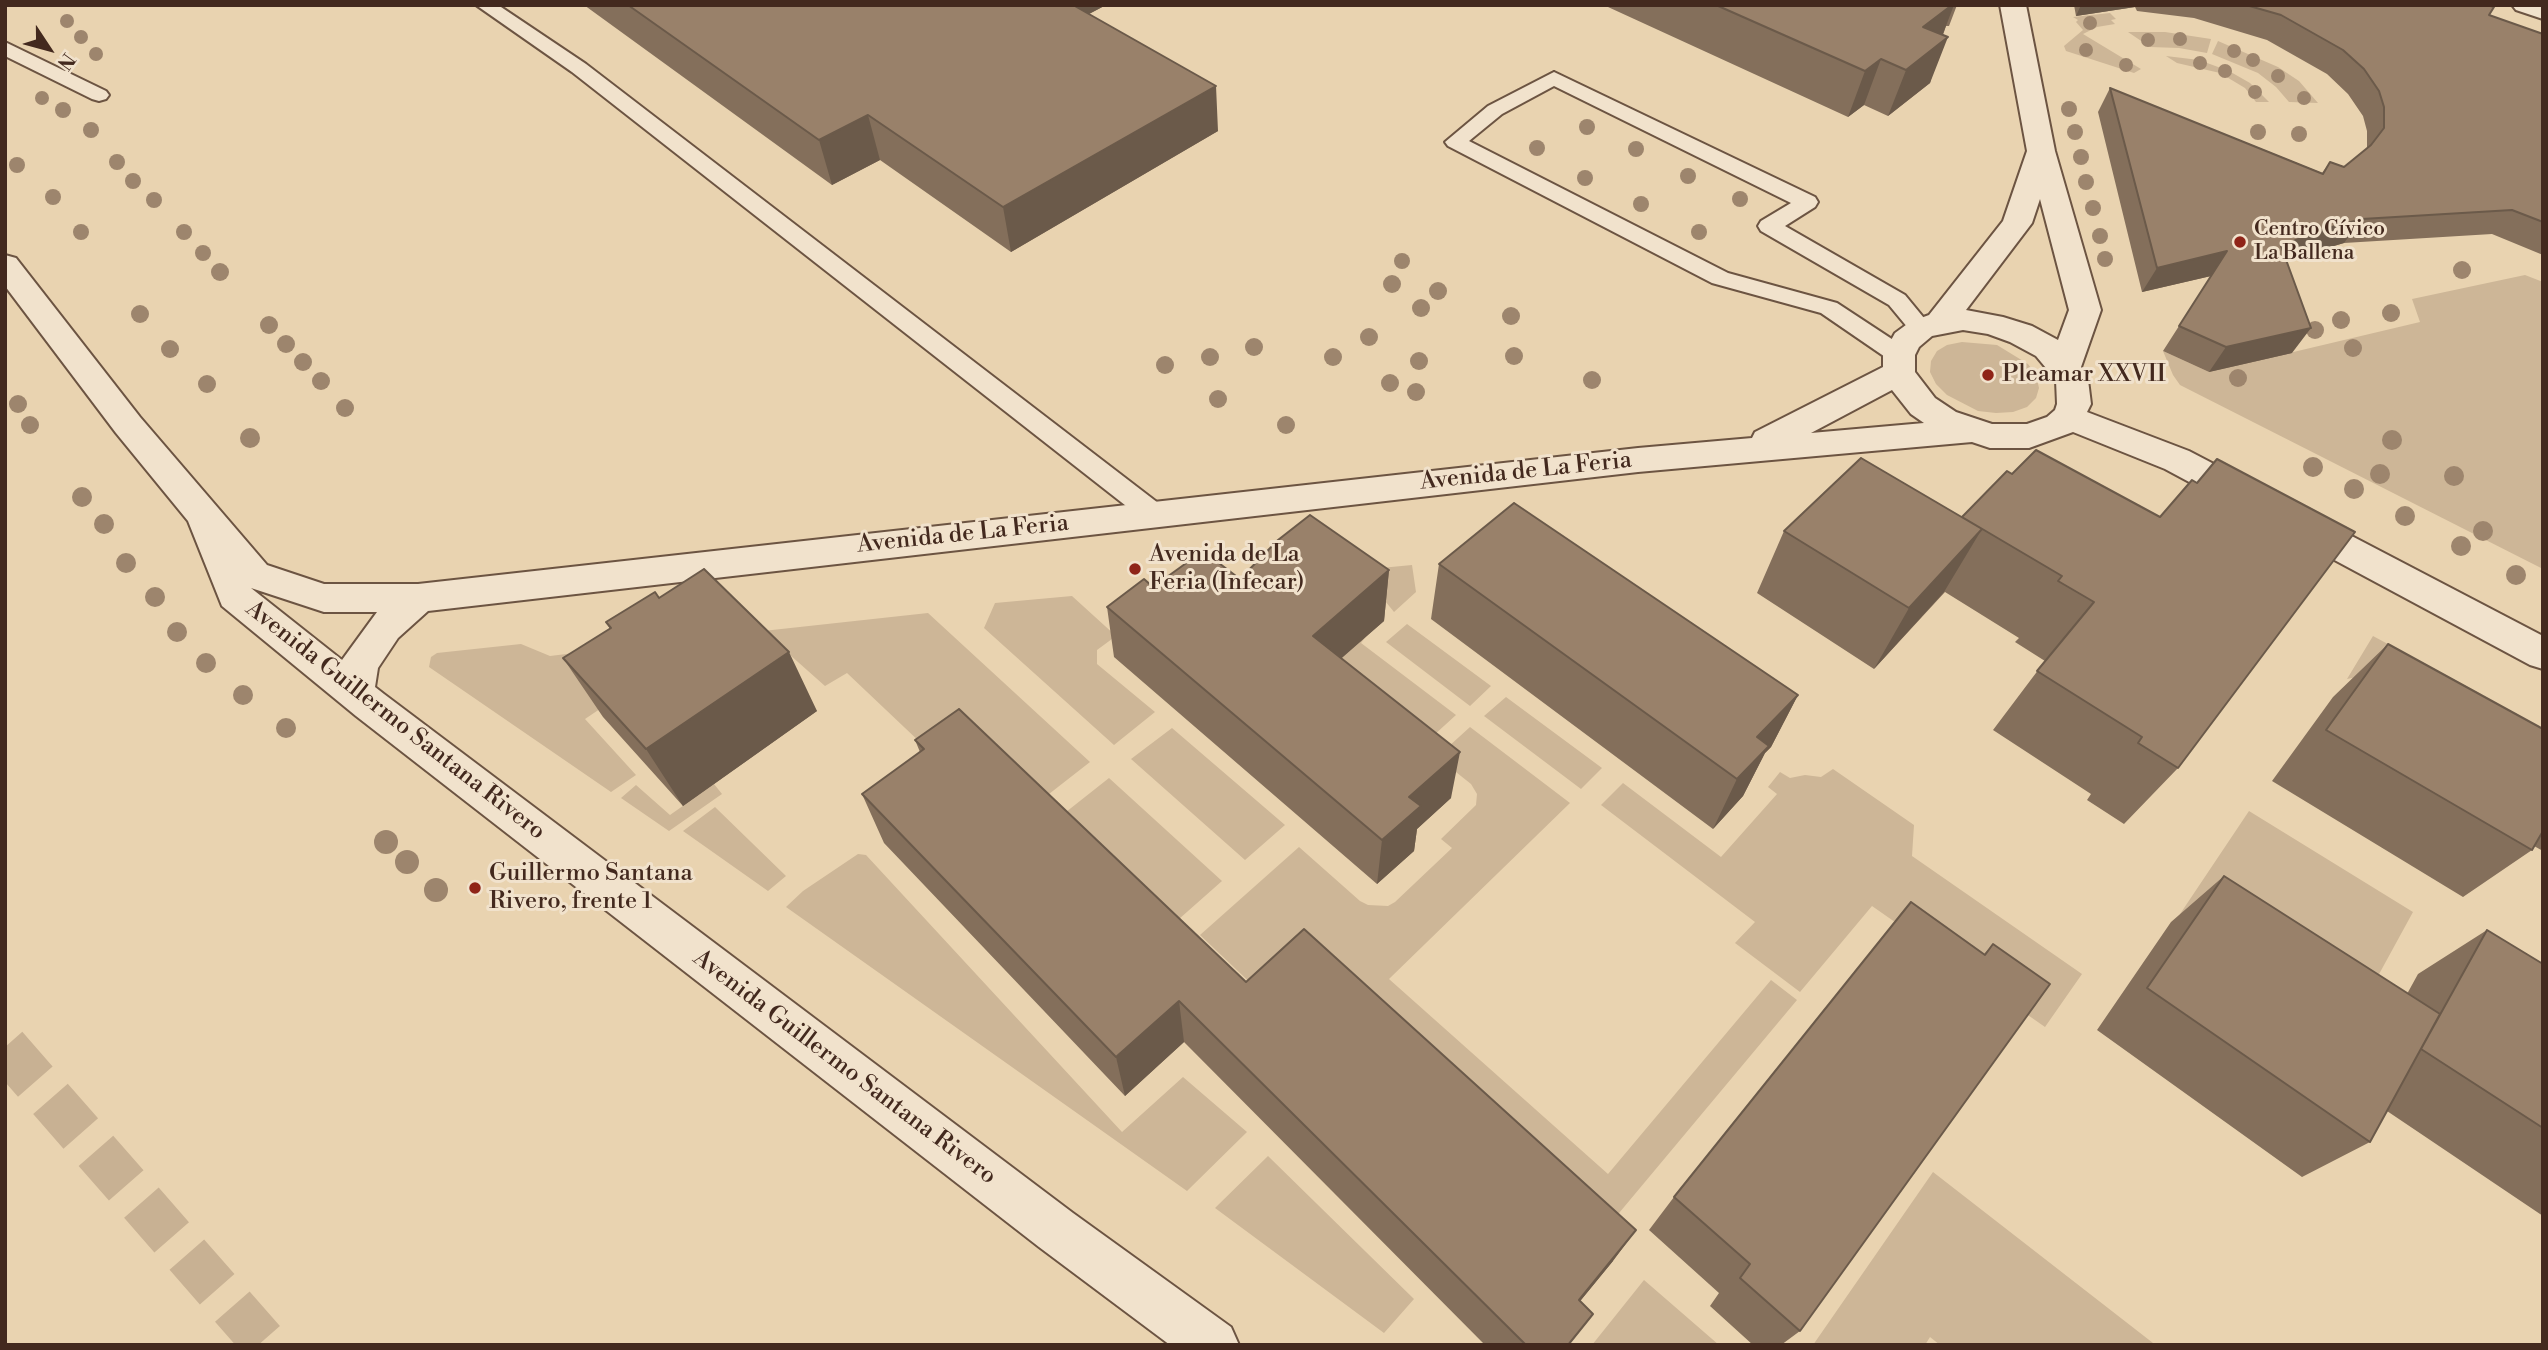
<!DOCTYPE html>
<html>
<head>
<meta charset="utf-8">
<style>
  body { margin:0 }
  #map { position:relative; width:2548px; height:1350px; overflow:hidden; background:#e9d3b0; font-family:"Libre Bodoni",serif }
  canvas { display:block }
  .frame { position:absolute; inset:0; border:7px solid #43291e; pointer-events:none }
  .north { position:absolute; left:14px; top:14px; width:70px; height:70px; -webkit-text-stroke:5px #f1e2cc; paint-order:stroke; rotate:126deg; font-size:19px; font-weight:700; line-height:28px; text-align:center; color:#43291e }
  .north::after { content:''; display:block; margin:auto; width:24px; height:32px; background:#43291e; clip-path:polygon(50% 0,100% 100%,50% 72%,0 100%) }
</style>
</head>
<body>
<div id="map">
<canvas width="2548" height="1350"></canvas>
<div class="frame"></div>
<div class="north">N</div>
</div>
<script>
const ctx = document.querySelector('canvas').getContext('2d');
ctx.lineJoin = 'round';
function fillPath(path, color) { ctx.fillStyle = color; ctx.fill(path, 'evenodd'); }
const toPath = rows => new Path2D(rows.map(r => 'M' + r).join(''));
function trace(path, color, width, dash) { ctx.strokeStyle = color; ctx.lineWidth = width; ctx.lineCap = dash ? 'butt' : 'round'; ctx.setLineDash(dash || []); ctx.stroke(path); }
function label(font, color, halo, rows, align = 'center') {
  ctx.font = font + ' "Libre Bodoni",serif'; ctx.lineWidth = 6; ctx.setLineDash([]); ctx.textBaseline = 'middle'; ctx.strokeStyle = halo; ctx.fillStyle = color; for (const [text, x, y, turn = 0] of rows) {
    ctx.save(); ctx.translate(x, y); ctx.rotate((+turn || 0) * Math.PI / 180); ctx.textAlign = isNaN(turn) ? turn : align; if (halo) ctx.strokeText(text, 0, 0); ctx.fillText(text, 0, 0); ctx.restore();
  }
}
const green = toPath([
  [2110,13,2116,19,2111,20,2115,24,2097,27,2083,34,2141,69,2134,73,2066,51,2064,46,2083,30,2076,22,2078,20,2073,17],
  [2128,32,2165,32,2211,39,2207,53,2179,48,2150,47],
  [2218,41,2278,67,2299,81,2318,103,2289,102,2276,87,2258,73,2212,54],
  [2166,56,2199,60,2229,71,2250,83,2269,102,2256,102,2245,88,2220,73,2177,63],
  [2525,275,2543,282,2543,569,2180,385,2173,375,2163,351,2209,372,2420,322,2412,299],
  [1962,342,1997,345,2028,364,2036,375,2039,388,2036,398,2027,407,2013,412,1996,413,1978,411,1947,395,1936,384,1930,372,1931,361,1937,351,1947,345],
  [1412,565,1416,592,1394,612,1360,570],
  [1257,574,1368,634,1361,643,1456,715,1422,746,1220,579],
  [1072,596,1116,636,1097,650,1097,664,1155,712,1114,745,984,628,995,603],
  [928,613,1090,762,1049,794,989,738,942,763,847,673,825,686,763,631],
  [1407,624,1491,686,1470,706,1386,642],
  [2373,636,2481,694,2469,696,2368,675,2347,679],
  [521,644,550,656,648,644,640,682,585,719,636,775,611,792,429,667,431,657,437,653],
  [1506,697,1602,768,1581,789,1484,716],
  [1470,727,1570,803,1389,979,1608,1174,1771,980,1797,1000,1594,1243,1261,993,1200,935,1299,847,1360,901,1368,905,1388,906,1395,902,1452,848,1441,839,1476,805,1477,794,1471,784,1437,757],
  [1172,728,1285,825,1245,860,1131,759],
  [1833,769,1914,825,1912,856,2082,974,2045,1027,1872,906,1800,992,1735,943,1755,922,1601,805,1623,783,1721,857,1777,794,1768,787,1780,772,1790,778,1805,775,1821,777],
  [1109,778,1222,881,1179,919,1066,812],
  [714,784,722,794,669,831,621,798,636,785,670,815],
  [715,807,786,876,768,891,683,831],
  [2249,811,2413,912,2378,976,2174,923],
  [858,854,866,855,1122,1132,1183,1077,1247,1132,1187,1191,786,907,803,891],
  [1268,1156,1414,1299,1384,1333,1215,1208],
  [1933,1172,2153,1343,2151,1345,1940,1345,1930,1337,1925,1345,1813,1345],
  [1644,1280,1719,1345,1592,1345]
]);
const highwayTunnel = toPath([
  [5,1047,266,1345]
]);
const lane = toPath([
  [476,5,498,5,586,64,1162,506,1166,513,1162,520,1153,523,1144,520,572,72,476,5],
  [5,42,106,91,109,95,106,99,99,101,92,99,5,56,5,42],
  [1554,72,1815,197,1818,202,1815,207,1785,226,1905,295,1933,329,1929,334,1921,337,1913,334,1889,305,1761,231,1758,226,1761,221,1791,203,1554,86,1502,114,1469,141,1728,273,1837,303,1907,349,1911,355,1907,361,1899,363,1891,361,1821,313,1712,283,1448,146,1445,142,1488,106,1554,72]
]);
const street = toPath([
  [2000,5,2026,5,2055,151,2101,310,2081,367,2088,380,2091,404,2087,412,2189,451,2543,636,2543,669,2530,665,2165,469,2073,432,2029,448,1990,448,1972,442,1638,472,428,611,398,638,378,668,375,687,384,694,1073,1213,1231,1327,1239,1345,1170,1345,1039,1247,356,716,222,606,188,521,116,433,5,286,5,255,16,258,140,417,267,565,324,584,418,584,1638,448,1752,438,1755,432,1883,367,1883,355,1895,333,1910,322,1929,315,2003,221,2027,151,2000,5],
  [2040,199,2069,310,2058,340,2032,326,2003,317,1966,310,2032,223,2040,199],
  [1963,330,1988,334,2010,342,2036,356,2056,380,2057,404,2055,410,2047,417,2027,424,1992,424,1956,412,1935,398,1915,372,1915,355,1919,347,1932,336,1963,330],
  [1892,390,1911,414,1924,423,1811,433,1892,390],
  [251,588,324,612,377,612,342,660,251,588],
  [2512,5,2543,5,2543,19,2516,10,2512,5]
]);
const trees = [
  [67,21,7],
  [2090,23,7],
  [81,37,7],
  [2180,39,7],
  [2148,40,7],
  [2086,50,7],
  [2234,51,7],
  [96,54,7],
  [2253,60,7],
  [2200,63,7],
  [2126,65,7],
  [2225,71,7],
  [2278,76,7],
  [2255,92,7],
  [42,98,7],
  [2304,98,7],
  [2069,109,8],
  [63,110,8],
  [1587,127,8],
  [91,130,8],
  [2075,132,8],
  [2258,132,8],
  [2299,134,8],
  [1537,148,8],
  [1636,149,8],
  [2081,157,8],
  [117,162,8],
  [17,165,8],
  [1688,176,8],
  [1585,178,8],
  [133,181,8],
  [2086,182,8],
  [53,197,8],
  [1740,199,8],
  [154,200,8],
  [1641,204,8],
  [2093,208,8],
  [81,232,8],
  [184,232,8],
  [1699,232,8],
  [2100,236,8],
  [203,253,8],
  [2105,259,8],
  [1402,261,8],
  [2462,270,9],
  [220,272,9],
  [1392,284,9],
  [1438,291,9],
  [1421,308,9],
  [2391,313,9],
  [140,314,9],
  [1511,316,9],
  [2341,320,9],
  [269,325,9],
  [2315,330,9],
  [1369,337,9],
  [286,344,9],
  [1254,347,9],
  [2353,348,9],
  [170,349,9],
  [1514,356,9],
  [1210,357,9],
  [1333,357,9],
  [1419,361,9],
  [303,362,9],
  [1165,365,9],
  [2238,378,9],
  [1592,380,9],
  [321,381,9],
  [1390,383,9],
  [207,384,9],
  [1416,392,9],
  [1218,399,9],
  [18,404,9],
  [345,408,9],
  [30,425,9],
  [1286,425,9],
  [250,438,10],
  [2392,440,10],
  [2313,467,10],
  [2380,474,10],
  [2454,476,10],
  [2354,489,10],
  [82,497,10],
  [2405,516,10],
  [104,524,10],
  [2483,531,10],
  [2461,546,10],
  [126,563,10],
  [2516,575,10],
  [155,597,10],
  [177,632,10],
  [206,663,10],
  [243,695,10],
  [286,728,10],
  [386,842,12],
  [407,862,12],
  [436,890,12]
];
const wall = toPath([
  [584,5,1106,5,1089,14,1218,131,1011,252,880,160,832,185],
  [1609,5,1957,5,1949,26,1946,26,1943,35,1930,83,1888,116,1864,105,1848,117,1608,7],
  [2074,5,2487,5,2489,15,2543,34,2543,255,2492,234,2344,243,2303,255,2287,262,2292,353,2209,372,2163,351,2211,276,2142,292,2098,112,2110,88,2322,173,2330,162,2344,167,2367,148,2367,131,2363,116,2348,94,2327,74,2267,40,2194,18,2137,11,2135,7,2076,16],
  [2036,450,2178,768,2124,824,2087,800,2091,794,1993,730,2045,661,2015,642,2019,638,1945,592,1874,669,1757,593,1784,531,1961,517,2012,474],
  [1439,564,1798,695,1771,747,1765,753,1743,796,1713,829,1431,619],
  [1389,570,1384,621,1341,658,1451,798,1417,829,1414,851,1377,884,1114,657,1107,607,1153,587],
  [659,598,817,711,683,806,603,717,563,658,610,629,606,622],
  [2388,644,2543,729,2543,851,2534,846,2532,850,2463,897,2272,781,2333,697],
  [915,740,1246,982,1613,1261,1580,1301,1568,1345,1485,1345,1184,1042,1125,1096,884,843,862,794,920,752],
  [2224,876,2407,994,2418,974,2487,930,2543,964,2543,1216,2387,1111,2370,1142,2302,1177,2097,1030,2171,922],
  [1993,944,1800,1331,1781,1345,1753,1345,1710,1306,1719,1293,1649,1230,1674,1197,1984,954]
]);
const shadedWall = toPath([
  [1047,5,1106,5,1051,34],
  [1952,5,1954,5,1939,44,1948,37,1930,83,1888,116,1923,27],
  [2081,5,2136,5,2135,7,2076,16],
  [1881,59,1864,105,1848,117,1865,71],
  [1216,86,1218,131,1011,252,1003,207],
  [868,115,880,160,832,185,819,140],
  [2362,219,2344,243,2303,255,2264,271,2281,246,2321,230],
  [2227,251,2211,276,2142,292,2157,268],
  [2311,328,2292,353,2209,372,2226,347],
  [1982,529,1944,592,1874,669,1909,608],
  [1389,570,1384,621,1311,685,1313,636],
  [789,652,817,711,683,806,646,749],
  [1798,695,1771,747,1765,753,1743,796,1713,829,1757,737],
  [1460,752,1451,798,1417,829,1414,851,1377,884,1382,840,1409,797],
  [1179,1001,1184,1042,1125,1096,1116,1057],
  [1636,1230,1613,1261,1559,1327,1579,1300]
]);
const building = toPath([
  [628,5,1073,5,1216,86,1003,207,868,115,819,140,628,5],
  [1716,5,1952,5,1923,27,1948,37,1906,70,1881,59,1865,71,1716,5],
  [2246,5,2487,5,2494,7,2489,15,2543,34,2543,222,2512,210,2362,219,2321,230,2281,246,2311,328,2226,347,2179,326,2227,251,2157,268,2110,88,2323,174,2330,162,2344,167,2371,145,2384,128,2384,107,2379,91,2364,69,2343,50,2281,15,2246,5],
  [2036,450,2160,517,2192,480,2197,483,2217,459,2355,532,2178,768,2138,743,2142,737,2037,671,2094,602,2058,581,2062,576,1962,517,2007,471,2012,474,2036,450],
  [1861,458,1982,529,1909,608,1784,531,1861,458],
  [1514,503,1798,695,1757,737,1769,746,1737,779,1439,564,1514,503],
  [1310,515,1389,570,1313,636,1460,752,1409,797,1421,806,1382,840,1107,607,1144,579,1153,587,1203,551,1240,579,1278,540,1310,515],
  [704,569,789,652,646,749,563,658,611,628,606,622,655,592,659,598,704,569],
  [2388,644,2543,729,2543,831,2532,850,2326,730,2388,644],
  [959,709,1246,982,1304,929,1636,1230,1579,1300,1593,1314,1568,1345,1526,1345,1179,1001,1116,1057,862,794,924,749,915,740,959,709],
  [2224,876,2440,1014,2370,1142,2147,988,2224,876],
  [1911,902,1985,955,1993,944,2050,984,1800,1331,1740,1278,1750,1264,1674,1197,1911,902],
  [2487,930,2543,964,2543,1128,2421,1049,2487,930]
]);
const markers = [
  [2240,242,7,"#8f2418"],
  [1988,375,7,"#8f2418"],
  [1135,569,7,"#8f2418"],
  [475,888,7,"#8f2418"]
];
const farPoinames = [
  ["Centro Cívico",2254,230],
  ["La Ballena",2254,254]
];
const poiNames = [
  ["Pleamar XXVII",2002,375],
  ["Avenida de La",1149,555],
  ["Feria (Infecar)",1149,583],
  ["Guillermo Santana",489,874],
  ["Rivero, frente 1",489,902]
];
const streetNames = [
  ["Avenida de La Feria",1526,472,-6],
  ["Avenida de La Feria",963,535,-6],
  ["Avenida Guillermo Santana Rivero",395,721,38],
  ["Avenida Guillermo Santana Rivero",844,1068,37]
];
fillPath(green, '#cdb697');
trace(highwayTunnel, '#c8b193', 46, [46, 23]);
trace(lane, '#6c5442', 4);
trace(street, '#6c5442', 4);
fillPath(lane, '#f1e2cc');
fillPath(street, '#f1e2cc');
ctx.fillStyle = '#9d856d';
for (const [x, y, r] of trees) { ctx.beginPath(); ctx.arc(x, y, r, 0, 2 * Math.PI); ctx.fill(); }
fillPath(wall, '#846f5b');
fillPath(shadedWall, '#6b5a4a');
fillPath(building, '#99816a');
trace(building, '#6b5a4a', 2);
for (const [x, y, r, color] of markers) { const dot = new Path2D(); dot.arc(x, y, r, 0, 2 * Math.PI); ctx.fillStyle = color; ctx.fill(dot); trace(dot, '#f1e2cc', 2.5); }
label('21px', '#43291e', '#f1e2cc', farPoinames, 'left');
label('24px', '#43291e', '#f1e2cc', poiNames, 'left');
label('24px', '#43291e', '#f1e2cc', streetNames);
</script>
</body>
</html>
